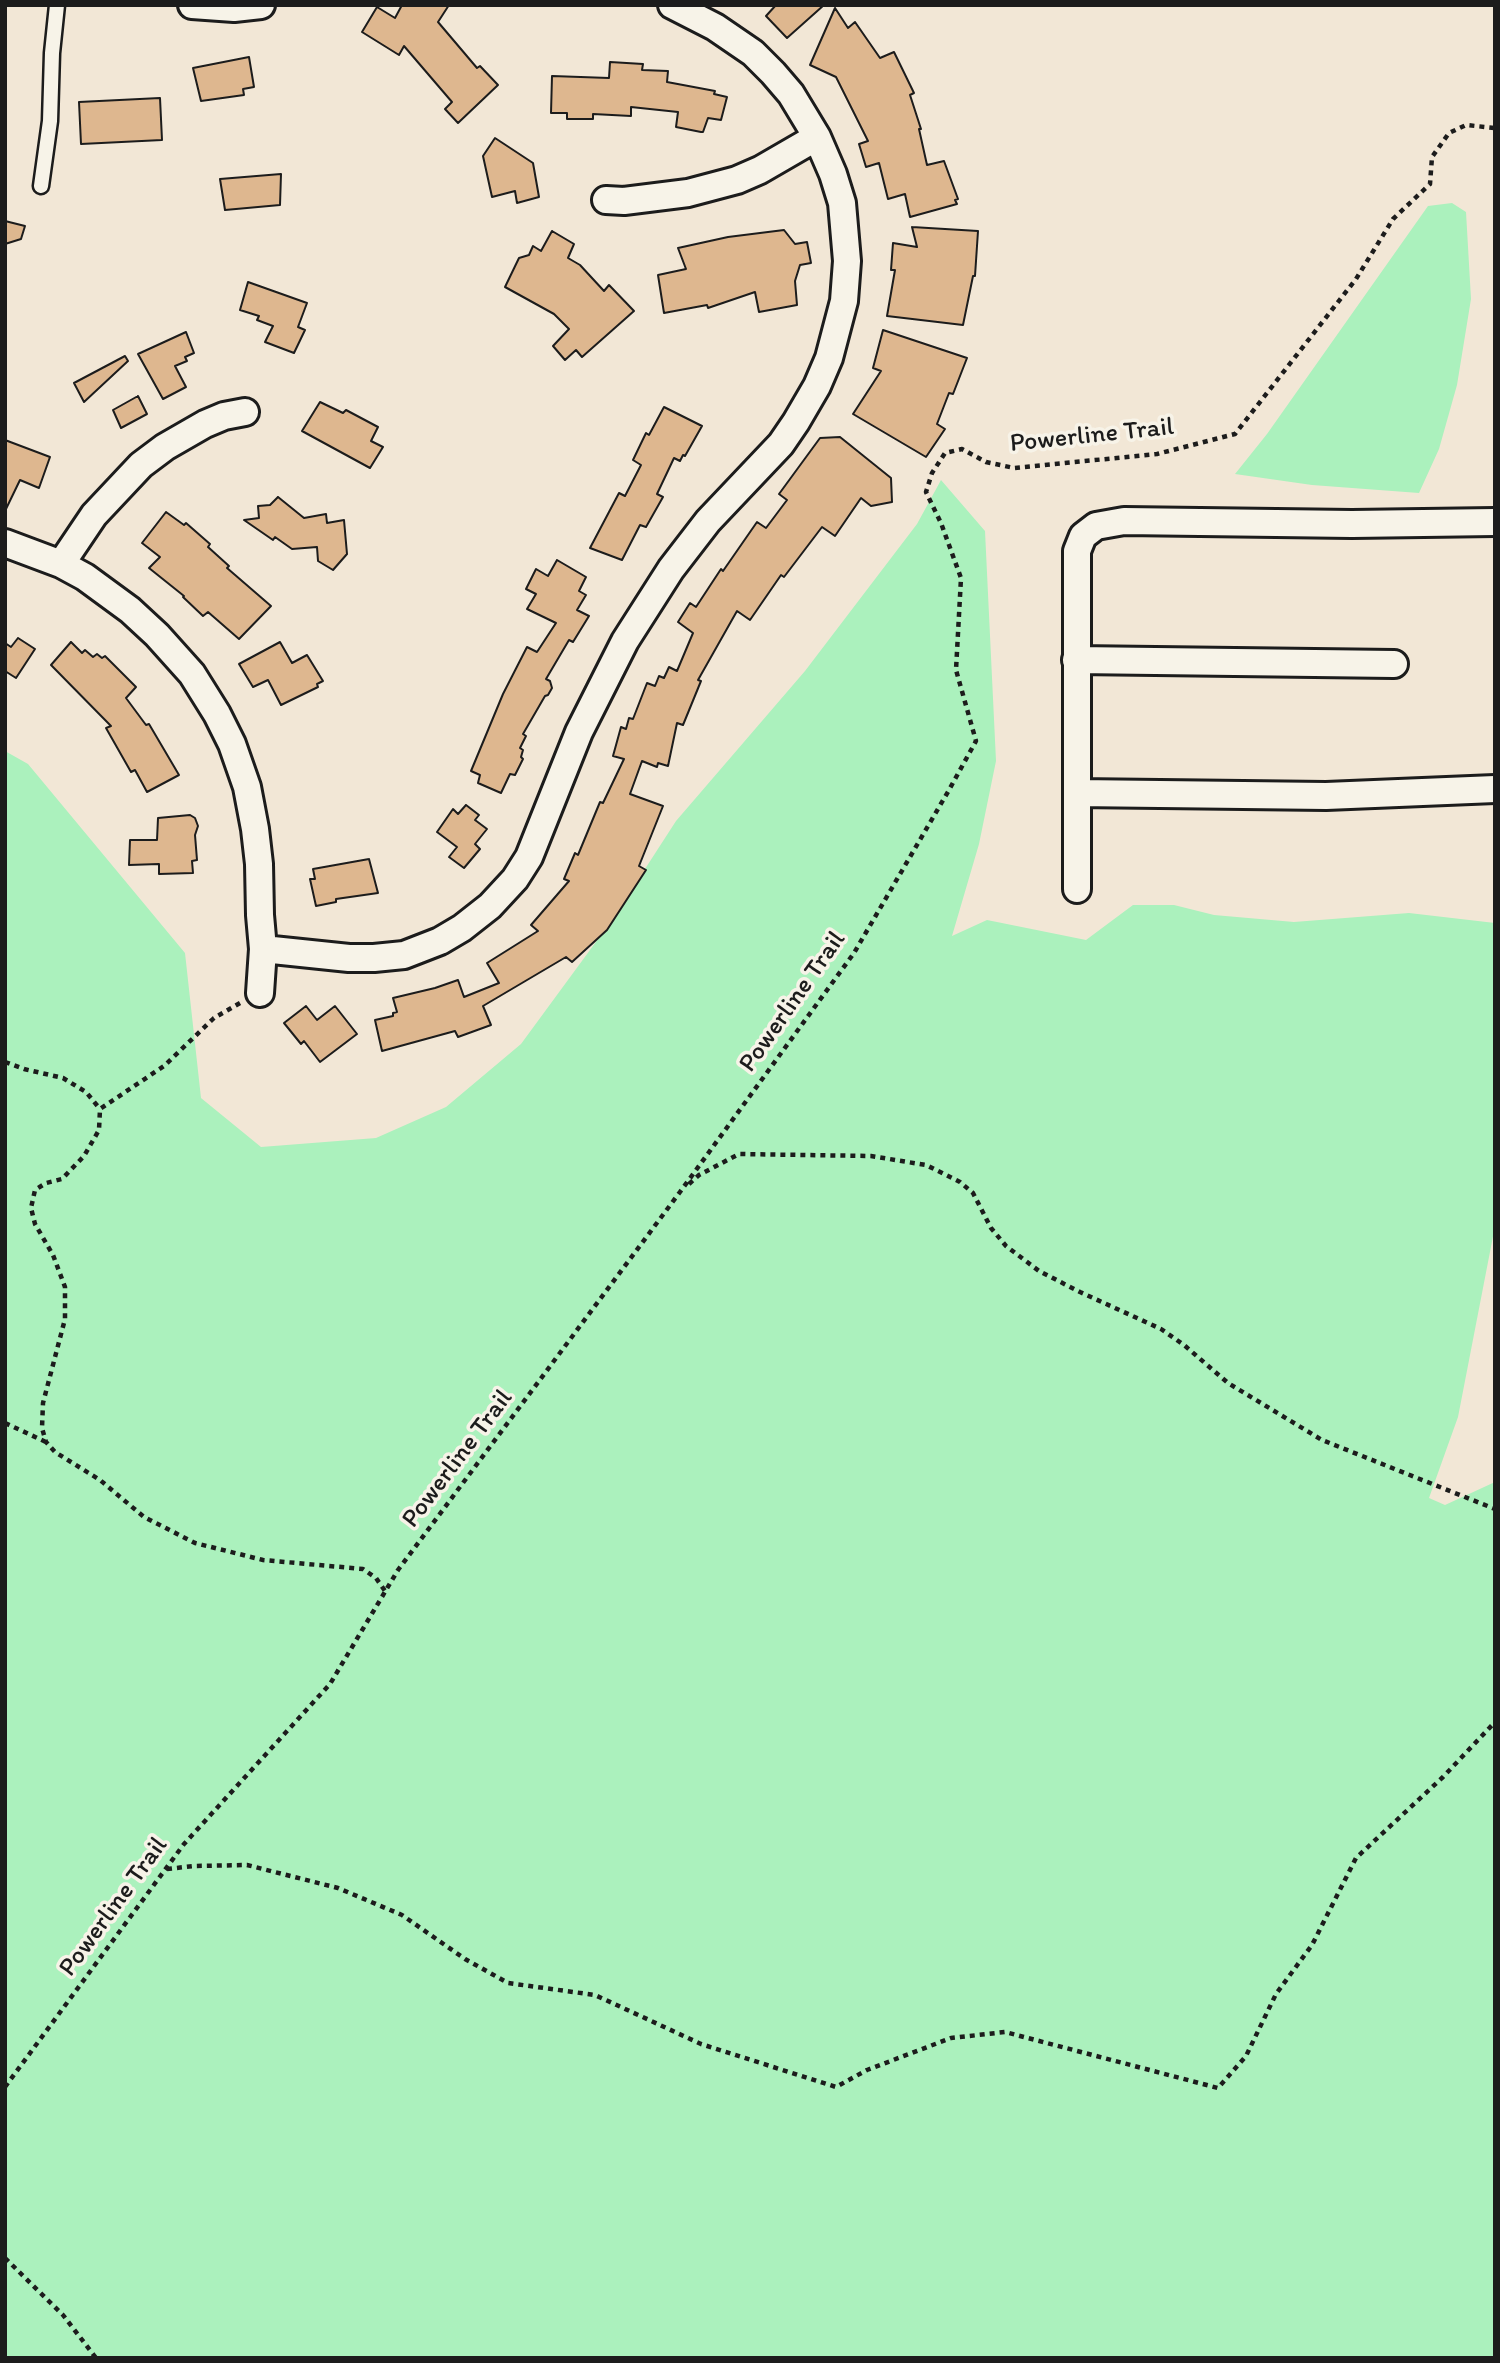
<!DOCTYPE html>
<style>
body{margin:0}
#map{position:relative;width:1500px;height:2363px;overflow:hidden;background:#f2e7d6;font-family:Itim,sans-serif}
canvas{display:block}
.frame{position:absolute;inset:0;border:7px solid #1c1c1c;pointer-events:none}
</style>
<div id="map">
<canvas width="1500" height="2363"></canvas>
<div class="frame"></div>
</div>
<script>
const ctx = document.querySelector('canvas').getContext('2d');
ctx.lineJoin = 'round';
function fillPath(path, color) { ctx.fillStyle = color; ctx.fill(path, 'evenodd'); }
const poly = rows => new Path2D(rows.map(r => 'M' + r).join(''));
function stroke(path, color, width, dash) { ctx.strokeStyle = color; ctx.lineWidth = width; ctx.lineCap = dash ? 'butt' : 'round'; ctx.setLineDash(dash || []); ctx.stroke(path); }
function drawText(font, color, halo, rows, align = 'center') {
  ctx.font = font + ' Itim,sans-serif'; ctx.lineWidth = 7; ctx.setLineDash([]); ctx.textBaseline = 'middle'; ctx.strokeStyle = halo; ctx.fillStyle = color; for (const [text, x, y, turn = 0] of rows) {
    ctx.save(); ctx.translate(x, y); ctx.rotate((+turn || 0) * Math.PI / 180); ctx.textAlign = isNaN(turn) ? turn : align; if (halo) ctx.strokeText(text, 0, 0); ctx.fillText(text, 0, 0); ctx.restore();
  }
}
fillPath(poly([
 [1452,203,1466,212,1471,299,1457,385,1439,449,1419,493,1312,485,1235,474,1267,434,1428,206],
 [941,480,985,531,996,761,979,844,952,936,987,920,1086,940,1133,905,1174,905,1214,915,1294,922,1409,913,1495,923,1495,1226,1458,1417,1429,1498,1445,1505,1495,1482,1495,2358,5,2358,5,751,28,764,185,953,201,1098,261,1147,376,1138,446,1107,521,1044,612,920,676,821,805,671,917,524]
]), '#abf1bd');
const building = poly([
 [402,5,449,5,438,22,477,68,480,66,498,85,458,123,445,109,452,102,404,46,399,55,362,32,377,7,395,18,402,5],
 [776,5,824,5,787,38,766,16,776,5],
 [835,8,848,28,855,22,880,58,894,52,914,93,910,95,921,129,919,129,927,165,944,161,958,199,955,200,957,204,910,217,905,194,888,199,879,163,866,167,859,144,868,141,836,77,810,65,835,8],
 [249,57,254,87,243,89,244,95,201,101,193,68,249,57],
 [610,62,643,64,642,70,668,71,667,82,715,91,714,94,727,97,721,120,708,118,703,132,701,132,676,127,678,112,631,107,631,116,593,114,593,119,567,119,567,113,551,113,552,76,609,78,610,62],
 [160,98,162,140,81,144,79,102,160,98],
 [495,138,533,163,539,197,517,203,515,191,492,197,483,156,495,138],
 [281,174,280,205,225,210,220,179,281,174],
 [5,221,25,226,21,239,5,244,5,221],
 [912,227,978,231,975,276,973,276,963,325,887,316,895,270,891,270,893,243,917,247,912,227],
 [784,230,795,244,807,242,811,263,800,265,795,281,797,305,759,312,755,292,708,308,707,305,664,313,658,275,686,269,678,248,728,237,784,230],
 [552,231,574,244,568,258,580,265,604,291,609,285,634,311,582,357,576,350,565,360,553,346,569,329,554,314,505,287,519,258,529,255,533,246,541,251,552,231],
 [248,282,307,303,298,327,305,330,294,353,265,342,273,326,257,320,259,316,240,310,248,282],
 [883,330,967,358,953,394,949,393,937,424,945,429,926,457,853,414,881,371,873,368,883,330],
 [186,332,194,353,185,357,187,361,175,366,186,387,163,399,138,354,186,332],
 [125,356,128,361,84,402,74,383,125,356],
 [138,396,147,414,121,428,113,410,138,396],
 [320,402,343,413,346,410,378,427,371,441,383,447,370,468,302,431,320,402],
 [664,407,702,426,685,456,683,455,680,461,674,458,657,494,663,497,646,527,640,525,622,560,590,548,619,493,625,496,641,465,633,460,646,433,649,435,664,407],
 [840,437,891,478,892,502,871,506,861,498,835,536,822,527,784,577,781,575,750,620,737,611,698,680,701,681,683,725,677,723,668,766,658,763,657,767,642,761,630,794,663,806,639,866,646,870,607,930,572,962,566,957,483,1006,491,1025,458,1037,455,1031,382,1051,375,1020,393,1016,393,1013,397,1012,393,998,435,988,458,980,464,997,499,983,487,963,538,931,531,925,569,881,564,879,575,853,578,855,600,802,603,803,624,759,613,756,621,727,626,729,629,718,633,719,647,683,655,686,659,676,664,678,669,667,677,671,693,633,678,622,690,603,696,607,721,569,723,571,757,522,766,528,787,500,779,494,820,438,840,437],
 [5,440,50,457,39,488,20,480,5,511,5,440],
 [278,497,304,518,326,514,327,523,344,520,347,554,333,570,318,561,317,547,292,549,275,537,273,540,244,520,259,518,258,506,270,505,278,497],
 [166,512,184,525,186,523,210,544,208,547,229,566,227,568,271,606,239,639,208,612,203,616,183,597,184,596,149,568,160,557,142,543,166,512],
 [557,560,586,577,579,591,586,595,577,610,589,616,573,642,569,640,546,679,550,681,552,688,548,695,545,696,523,734,526,736,520,748,523,750,521,757,523,759,515,775,510,774,501,793,478,783,480,775,471,771,503,694,527,647,537,652,556,623,527,609,536,594,526,589,536,569,548,576,557,560],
 [18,638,35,649,16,678,5,671,5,643,11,647,18,638],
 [71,642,82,653,85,650,93,657,97,654,102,658,105,656,136,687,126,698,146,725,149,724,179,775,147,792,135,770,131,772,106,728,111,726,51,665,71,642],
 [280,642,292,663,307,655,323,681,317,684,318,687,281,705,268,680,253,687,239,664,280,642],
 [466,805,479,815,475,820,487,829,475,844,480,849,464,868,449,857,457,847,437,832,453,809,458,814,466,805],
 [190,815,195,818,198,826,195,835,197,860,192,861,193,873,159,874,159,864,129,865,130,840,157,840,158,818,190,815],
 [369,859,378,893,336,899,336,902,316,906,310,879,315,879,313,869,369,859],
 [306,1006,317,1020,335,1006,357,1034,320,1062,304,1041,301,1044,284,1023,306,1006]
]);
fillPath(building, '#deb78f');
stroke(building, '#1c1c1c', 2);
const service = poly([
 [41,186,50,121,52,53,57,5]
]);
const minor = poly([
 [192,5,234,8,261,5],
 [606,200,624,201,688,193,737,180,760,170,817,137],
 [5,543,61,564,85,577,130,610,157,635,192,674,217,714,232,744,247,787,255,829,259,864,260,915,263,949,260,993],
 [61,564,94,515,141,465,165,447,205,424,224,416,245,412],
 [1076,660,1394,664],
 [1077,793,1326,796,1495,789],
 [1077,889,1077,551,1083,536,1096,526,1124,521,1352,524,1495,522],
 [263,949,349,958,374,958,404,955,440,941,462,928,490,906,515,879,529,857,579,732,625,641,671,569,708,521,781,444,796,422,817,386,829,358,844,301,847,261,842,203,833,174,817,137,791,94,773,73,753,53,715,27,672,5]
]);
stroke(service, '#1c1c1c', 19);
stroke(minor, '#1c1c1c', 32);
stroke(poly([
 [240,1003,214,1018,164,1066,100,1109,99,1130,84,1156,62,1179,46,1183,35,1190,31,1208,35,1224,53,1255,65,1287,65,1319,43,1403,42,1428,46,1442,55,1452,100,1480,144,1517,195,1543,263,1560,363,1569,376,1578,385,1591],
 [5,1062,24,1069,63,1078,86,1092,100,1109],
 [689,1184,699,1175,739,1154,871,1156,926,1165,960,1182,973,1193,991,1228,1006,1246,1039,1271,1080,1292,1161,1329,1184,1345,1228,1383,1322,1440,1495,1509],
 [5,1423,46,1442],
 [167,1869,194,1866,247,1865,338,1888,402,1915,465,1959,508,1983,595,1995,701,2044,836,2087,867,2070,951,2038,1005,2032,1218,2088,1246,2056,1276,1994,1312,1945,1356,1858,1443,1777,1495,1722],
 [5,2087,184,1844,330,1684,398,1570,680,1192,854,953,949,790,976,741,956,670,961,578,941,523,926,492,932,473,945,453,962,449,986,462,1014,468,1157,454,1235,434,1356,279,1393,219,1430,184,1432,157,1449,133,1466,125,1495,128],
 [5,2258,63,2315,96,2358]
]), '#1c1c1c', 4.5, [5, 5]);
stroke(service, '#f7f3e8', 14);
stroke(minor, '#f7f3e8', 26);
drawText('26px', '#1c1c1c', '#f7f3e8', [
 ["Powerline Trail",1092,436,-6],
 ["Powerline Trail",793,1002,-55],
 ["Powerline Trail",458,1459,-53],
 ["Powerline Trail",114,1907,-54]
]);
</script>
